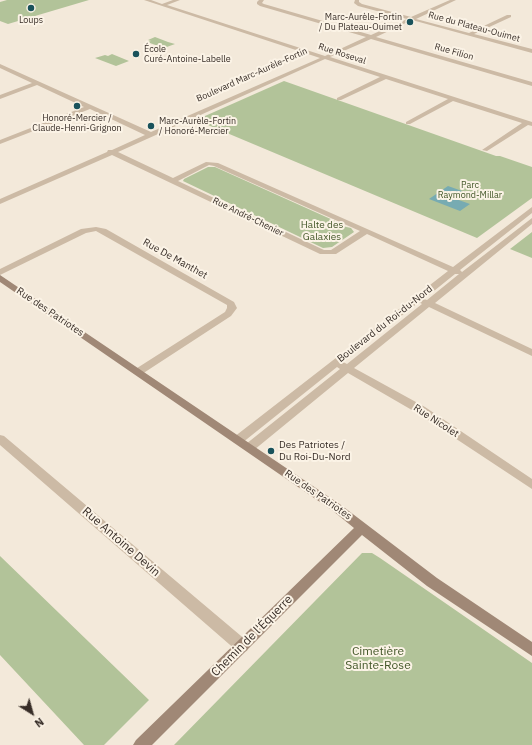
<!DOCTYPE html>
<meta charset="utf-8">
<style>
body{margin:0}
#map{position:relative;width:532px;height:745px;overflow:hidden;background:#f3e9da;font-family:"IBM Plex Sans",sans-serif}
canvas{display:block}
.north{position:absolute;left:12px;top:693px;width:40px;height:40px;-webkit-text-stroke:3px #fbf3e6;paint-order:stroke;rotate:143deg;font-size:11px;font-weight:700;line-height:16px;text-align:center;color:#372d27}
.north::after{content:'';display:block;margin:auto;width:14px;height:18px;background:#372d27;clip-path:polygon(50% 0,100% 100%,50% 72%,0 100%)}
</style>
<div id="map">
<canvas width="532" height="745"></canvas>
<div class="north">N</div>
</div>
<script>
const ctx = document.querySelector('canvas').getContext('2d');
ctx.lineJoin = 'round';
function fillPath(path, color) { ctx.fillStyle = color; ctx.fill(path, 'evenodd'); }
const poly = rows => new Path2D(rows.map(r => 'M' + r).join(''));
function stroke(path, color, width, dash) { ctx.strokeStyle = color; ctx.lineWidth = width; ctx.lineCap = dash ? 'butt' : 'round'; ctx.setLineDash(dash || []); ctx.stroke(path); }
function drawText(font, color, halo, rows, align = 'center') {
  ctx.font = font + ' "IBM Plex Sans",sans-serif'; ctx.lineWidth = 4; ctx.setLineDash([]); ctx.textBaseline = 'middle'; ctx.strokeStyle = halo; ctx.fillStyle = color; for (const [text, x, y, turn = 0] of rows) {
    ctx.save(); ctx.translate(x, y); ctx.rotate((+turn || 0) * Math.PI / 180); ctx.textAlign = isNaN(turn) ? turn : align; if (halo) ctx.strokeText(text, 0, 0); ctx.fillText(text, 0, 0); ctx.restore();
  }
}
fillPath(poly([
 [7,0,89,0,8,24,0,21,0,2],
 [155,37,168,42,175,44,164,48,147,42,151,41,148,40],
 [112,54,129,61,116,66,95,58,105,55,108,56],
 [284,81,496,156,500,156,532,167,532,198,477,238,196,120],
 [208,167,215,167,344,225,342,226,351,228,354,232,332,247,323,248,183,181,184,179],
 [532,232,532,258,510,249],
 [362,553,372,553,380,558,532,663,532,745,174,745],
 [0,556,149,700,104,745,84,745,0,655]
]), '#b2c399');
fillPath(poly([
 [448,186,462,191,453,198,470,204,460,211,429,199]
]), '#77abb2');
fillPath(poly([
 [144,0,151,0,162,4,173,0,180,0,167,5,325,56,366,37,260,6,257,4,257,2,259,0,264,0,262,3,264,4,371,35,407,19,358,6,354,3,355,0,359,0,359,2,362,4,411,17,450,0,456,0,416,19,469,33,507,15,511,15,511,17,474,34,532,49,532,53,412,20,376,37,532,82,532,86,371,39,330,57,532,122,532,126,528,125,487,151,482,150,522,123,453,101,410,124,406,124,406,122,448,99,386,79,341,100,337,100,337,98,380,77,325,59,118,152,173,178,206,162,218,163,453,267,532,207,532,213,460,270,462,272,532,218,532,224,435,303,532,349,532,356,429,307,354,368,425,407,532,479,532,489,417,413,348,373,254,450,246,450,244,447,246,444,340,369,337,367,242,443,234,443,233,440,234,437,448,271,367,234,336,254,320,254,112,155,0,204,0,199,107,152,108,150,112,150,145,135,90,109,0,144,0,140,84,107,37,85,0,99,0,95,32,83,0,68,0,64,151,132,320,58,144,0],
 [209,165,214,166,360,231,331,250,324,250,178,181,209,165],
 [455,274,459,274,427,300,424,299,455,274],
 [419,302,422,304,347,364,343,362,419,302],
 [96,227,106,229,234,302,237,308,231,316,142,374,134,374,133,372,134,370,225,312,227,308,227,305,96,231,86,233,0,275,0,269,81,229,96,227],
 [0,435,4,436,247,641,249,646,247,651,242,652,237,651,0,445,0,435]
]), '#ccbaa5');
fillPath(poly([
 [0,275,341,505,437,578,532,642,532,656,427,586,362,535,152,745,133,745,136,740,354,528,333,511,0,282,0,275]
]), '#a08876');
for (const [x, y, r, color] of [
 [31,8,4,"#19525b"],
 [410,22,4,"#19525b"],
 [136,54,4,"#19525b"],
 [77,106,4,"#19525b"],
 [151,126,4,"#19525b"],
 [271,451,4,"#19525b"]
]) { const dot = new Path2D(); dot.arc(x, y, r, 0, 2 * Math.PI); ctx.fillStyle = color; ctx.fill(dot); stroke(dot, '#fbf3e6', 1.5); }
drawText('9px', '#372d27', '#fbf3e6', [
 ["Marc-Aurèle-Fortin",402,17,"right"],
 ["/ Du Plateau-Ouimet",402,27,"right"],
 ["Loups",31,20],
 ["École",144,49,"left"],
 ["Curé-Antoine-Labelle",144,59,"left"],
 ["Honoré-Mercier /",77,118],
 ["Claude-Henri-Grignon",77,128],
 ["Marc-Aurèle-Fortin",159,121,"left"],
 ["/ Honoré-Mercier",159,131,"left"]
]);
drawText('9px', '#372d27', '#fbf3e6', [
 ["Rue du Plateau-Ouimet",474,27,15],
 ["Rue Filion",454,52,16],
 ["Rue Roseval",342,54,18],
 ["Boulevard Marc-Aurèle-Fortin",252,75,-24],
 ["Rue André-Chenier",248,217,26]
]);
drawText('9px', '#435729', '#fbf3e6', [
 ["Parc",470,185],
 ["Raymond-Millar",470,195]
]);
drawText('10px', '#435729', '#fbf3e6', [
 ["Halte des",322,225],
 ["Galaxies",322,237]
]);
drawText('10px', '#372d27', '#fbf3e6', [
 ["Rue De Manthet",175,259,29],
 ["Rue des Patriotes",50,312,34],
 ["Boulevard du Roi-du-Nord",385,324,-38],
 ["Rue Nicolet",436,421,33],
 ["Rue des Patriotes",318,495,35]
]);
drawText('10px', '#372d27', '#fbf3e6', [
 ["Des Patriotes /",279,445],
 ["Du Roi-Du-Nord",279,457]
], 'left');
drawText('12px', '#372d27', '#fbf3e6', [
 ["Rue Antoine Devin",121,542,41],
 ["Chemin de l'Équerre",252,636,-45]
]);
drawText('12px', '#435729', '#fbf3e6', [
 ["Cimetière",378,652],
 ["Sainte-Rose",378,666]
]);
</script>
